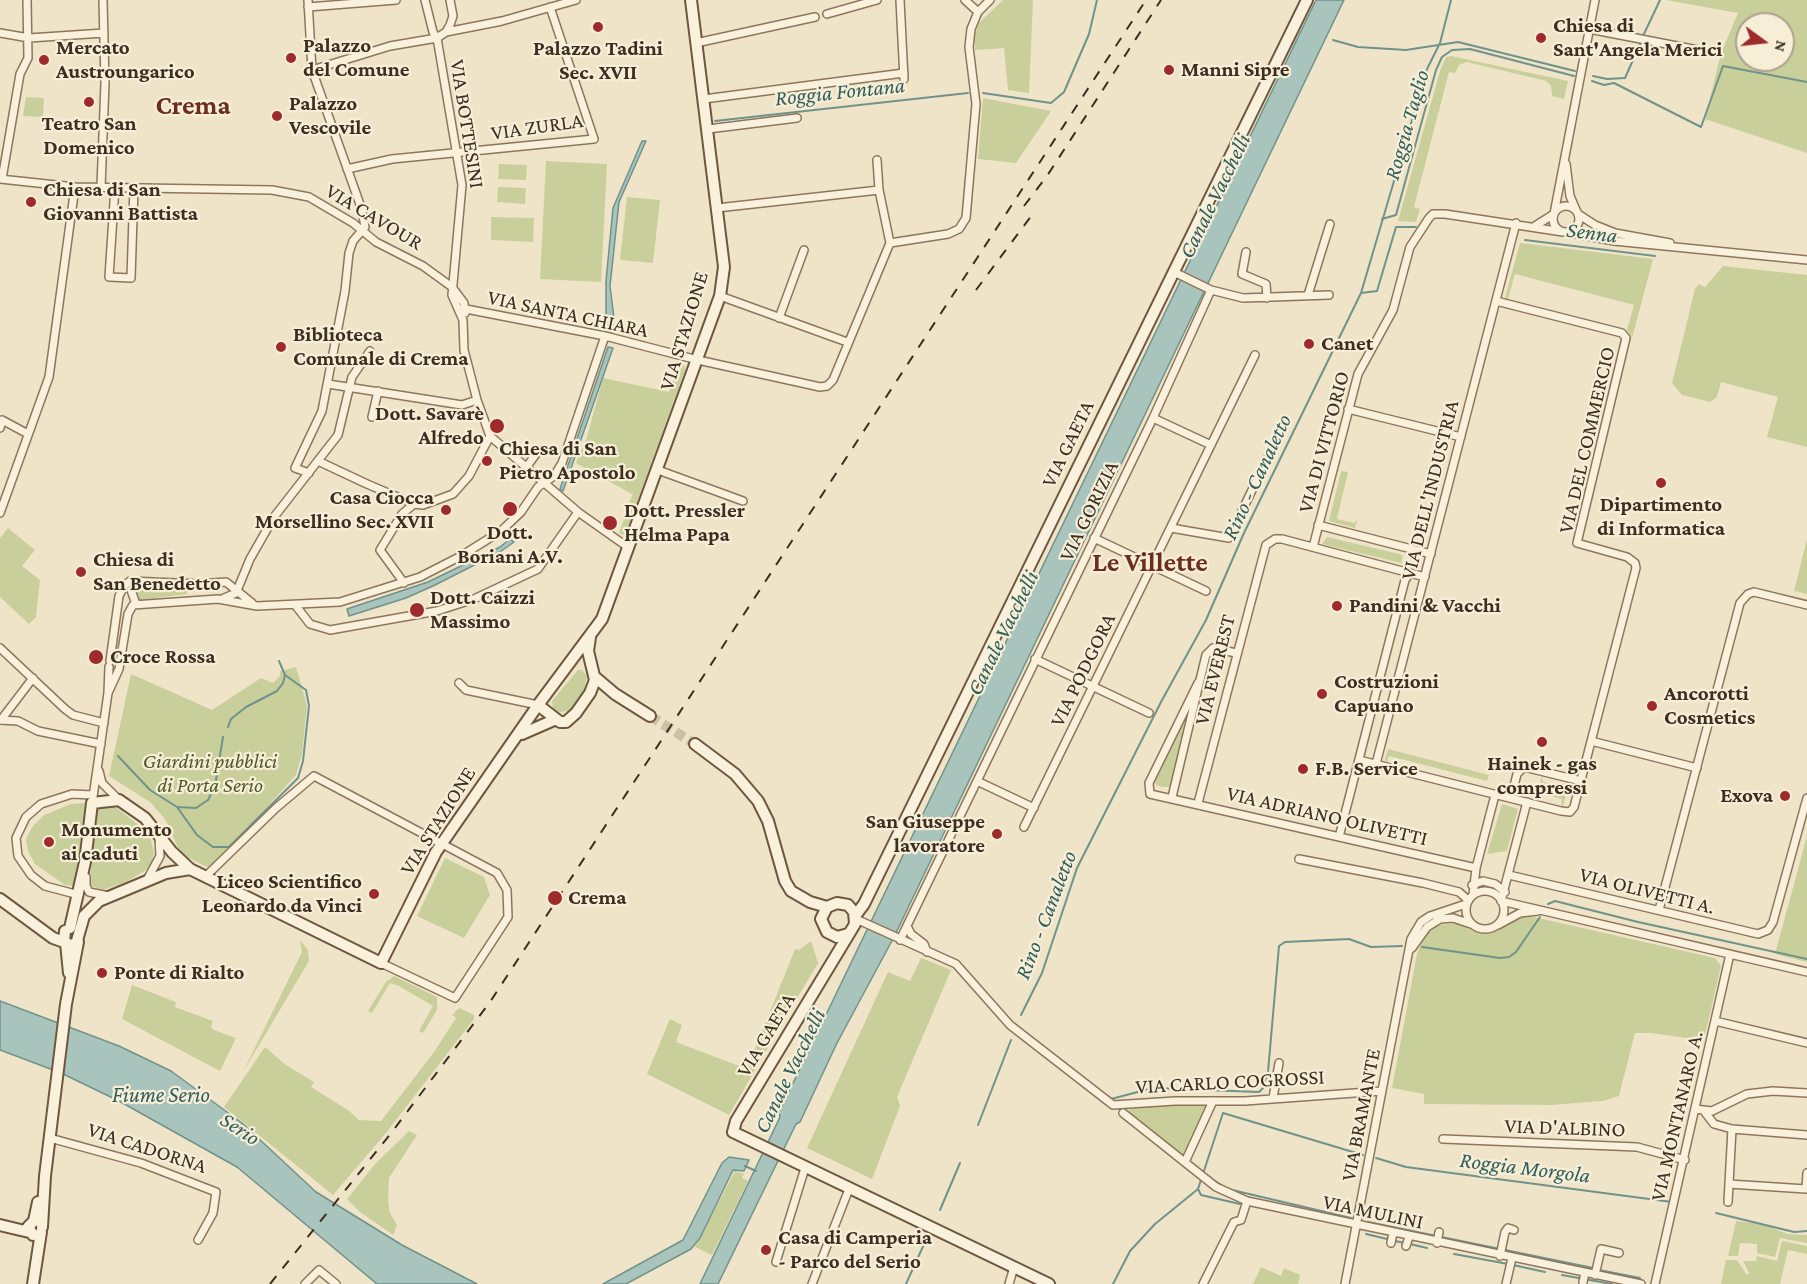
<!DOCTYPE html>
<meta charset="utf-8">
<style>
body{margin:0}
#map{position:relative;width:1807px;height:1284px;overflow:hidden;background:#f0e4c8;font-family:"Crimson Pro",serif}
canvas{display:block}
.north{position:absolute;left:1735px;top:12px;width:60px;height:60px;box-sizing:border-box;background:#f7eed8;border:2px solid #ada18e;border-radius:50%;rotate:105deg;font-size:16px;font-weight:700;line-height:24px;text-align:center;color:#3d2e20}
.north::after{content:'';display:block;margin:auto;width:21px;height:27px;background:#9e2a2b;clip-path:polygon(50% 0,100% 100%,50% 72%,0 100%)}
</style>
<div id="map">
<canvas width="1807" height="1284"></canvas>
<div class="north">N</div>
</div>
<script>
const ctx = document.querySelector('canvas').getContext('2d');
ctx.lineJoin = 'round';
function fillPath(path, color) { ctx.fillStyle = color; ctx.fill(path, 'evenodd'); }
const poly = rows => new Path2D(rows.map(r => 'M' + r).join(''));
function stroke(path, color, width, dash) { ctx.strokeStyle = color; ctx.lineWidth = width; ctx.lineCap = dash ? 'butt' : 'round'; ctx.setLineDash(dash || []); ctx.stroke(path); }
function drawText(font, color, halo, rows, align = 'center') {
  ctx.font = font + ' "Crimson Pro",serif'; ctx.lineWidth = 4.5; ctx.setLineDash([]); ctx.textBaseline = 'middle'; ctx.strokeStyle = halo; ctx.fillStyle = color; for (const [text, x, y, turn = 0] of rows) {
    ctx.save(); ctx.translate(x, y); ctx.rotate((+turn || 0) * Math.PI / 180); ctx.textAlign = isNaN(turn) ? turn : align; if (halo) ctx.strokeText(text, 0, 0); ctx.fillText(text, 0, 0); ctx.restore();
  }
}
fillPath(poly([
 [1003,0,1033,0,1029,93,1008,90,1004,48,975,50,974,38,979,23],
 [1666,0,1807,0,1807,153,1705,119,1721,53,1738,13],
 [1747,24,1783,24,1783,60,1747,60],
 [1451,56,1568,81,1564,99,1552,96,1551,86,1546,81,1467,62,1459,65,1455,73,1449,72,1414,207,1420,209,1416,222,1398,221,1440,71,1446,57],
 [26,97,44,98,43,117,23,116],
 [983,98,1051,111,1016,163,978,159],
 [546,161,607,164,601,282,540,279],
 [499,164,527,165,526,180,498,179],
 [498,187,526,188,525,204,497,202],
 [627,197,660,200,653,263,620,260],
 [491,217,534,218,533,242,491,240],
 [1520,243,1653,259,1632,338,1627,330,1634,305,1515,274,1508,299,1505,298],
 [1723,266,1807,275,1807,447,1767,437,1778,397,1721,382,1717,397,1710,402,1682,395,1672,383,1695,289,1699,284,1705,287],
 [679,364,684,365,685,370,626,532,623,535,619,533,634,490,632,494,576,463,587,437,603,378,669,392],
 [1341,471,1348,472,1337,519,1354,523,1357,520,1355,528,1329,521],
 [8,528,35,550,22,566,40,580,36,617,29,624,0,597,0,538],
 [1327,537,1403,555,1401,563,1322,544],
 [1807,539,1807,594,1794,591],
 [139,584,187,591,187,594,140,600,134,590],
 [296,667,307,706,302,754,296,775,211,869,181,854,165,819,150,802,109,776,131,674,212,710,261,678,273,683,280,676,280,671],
 [578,670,582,670,587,676,584,690,570,710,557,713,553,710,552,701],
 [1183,724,1186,726,1170,787,1161,787,1155,784,1156,780],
 [1388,749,1489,775,1487,781,1389,756,1387,762,1385,760],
 [1542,776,1543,782,1565,788,1567,782,1569,783,1563,806,1561,805,1562,799,1540,793,1536,798],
 [85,803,75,886,65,885,35,864,28,851,26,839,33,826,44,815,71,804],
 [103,804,117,808,141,827,151,840,154,852,152,863,146,870,126,882,103,890,89,885,98,808],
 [1502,804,1518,809,1507,851,1487,854],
 [1807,836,1807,962,1775,954],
 [445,858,484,877,490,895,464,938,417,916],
 [1522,917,1534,917,1715,958,1721,966,1705,1035,1701,1040,1651,1033,1635,1033,1619,1096,1603,1101,1550,1105,1424,1104,1424,1094,1392,1088,1417,954,1425,934,1438,925,1457,923,1473,931,1492,933],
 [300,940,308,950,309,961,243,1072,302,952],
 [811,941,818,963,787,1015,777,1021,775,1036,729,1115,647,1074,670,1019,682,1025,676,1042,739,1066,741,1061,749,1064,795,949,799,950],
 [921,958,951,970,897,1097,900,1106,872,1179,807,1148,888,972,910,981],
 [394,976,437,997,437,1010,423,1033,419,1031,433,1006,399,986,390,983,372,1013,368,1011,386,982],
 [132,985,176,1002,175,1007,213,1021,211,1027,214,1030,236,1038,220,1071,122,1019],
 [459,1008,474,1015,474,1019,386,1133,333,1195,224,1107,265,1047,286,1065,314,1082,311,1087,348,1110,359,1120,381,1121,434,1052,456,1018,452,1015],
 [1204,1104,1207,1107,1202,1122,1183,1156,1127,1112,1132,1107],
 [409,1131,417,1135,389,1178,388,1200,390,1213,397,1225,393,1235,360,1212,347,1199,375,1164],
 [735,1171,744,1174,742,1178,748,1181,712,1255,695,1247],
 [1736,1221,1762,1224,1788,1234,1807,1235,1807,1243,1780,1238,1775,1257,1757,1253,1757,1244,1740,1243,1738,1256,1728,1256],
 [1782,1241,1807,1246,1807,1254,1788,1250,1780,1284,1721,1284,1726,1260,1737,1260,1747,1275,1749,1273,1743,1261,1756,1261,1757,1256,1777,1261],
 [1261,1267,1281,1276,1284,1268,1300,1275,1298,1284,1253,1284]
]), '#c9cf9b');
const water = poly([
 [1316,0,1344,0,894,937,837,1043,800,1122,796,1124,718,1284,700,1284,780,1117,779,1112,1316,0],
 [642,141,646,141,619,202,610,286,614,318,612,333,606,331,606,281,613,208,642,141],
 [608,347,613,348,563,491,560,489,608,347],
 [510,539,514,542,500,552,435,585,406,598,349,616,347,609,428,582,500,547,510,539],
 [0,1001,119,1046,171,1071,242,1123,316,1192,402,1245,477,1284,377,1284,237,1167,119,1101,61,1073,0,1050,0,1001],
 [729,1157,749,1160,744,1171,733,1170,700,1238,691,1249,626,1284,603,1284,683,1240,722,1163,729,1157]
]);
fillPath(water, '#a9c4bc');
stroke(water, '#6f938a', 1.5);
stroke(poly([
 [1643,36,1660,0],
 [1333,40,1358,47,1406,50,1458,42,1575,71],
 [1593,76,1607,79,1625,78,1641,42],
 [1592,81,1604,85,1614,83,1701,127,1723,66,1807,82],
 [983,93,1051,103,1064,92,1089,34,1097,0],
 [715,121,968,93],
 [1382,219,1396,215,1436,70,1442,57,1452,50,1470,49,1574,76],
 [1525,240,1655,256],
 [1361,293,1377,291,1396,227,1416,227],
 [228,727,231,719,246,707,277,691,283,683,285,675,279,661],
 [118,756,150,790,166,800,177,807,196,808,208,800,215,786,223,737],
 [177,807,197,835,213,847,229,847,298,778,303,761,309,706,306,690,285,675],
 [1548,904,1555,901,1638,922,1807,959],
 [1422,947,1500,958,1509,957,1516,952,1540,917],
 [1021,1015,1042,973,1077,868,1161,702,1206,620,1244,533,1361,293,1427,69,1440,43,1451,0],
 [1111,1099,1153,1088,1259,1092,1264,1087,1268,1072,1279,946,1285,942,1349,939,1371,947,1402,946],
 [978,1125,1011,1040],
 [1376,1158,1406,1167,1672,1202],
 [745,1166,756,1171],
 [1210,1178,1228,1189,1351,1218],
 [1198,1189,1223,1113,1363,1155],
 [940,1210,960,1163],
 [1716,1213,1794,1232,1807,1231],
 [1368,1222,1593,1268],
 [1366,1234,1404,1243],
 [1410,1244,1427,1248],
 [1454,1254,1508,1264],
 [1513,1265,1545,1272],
 [1599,1270,1640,1278],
 [1562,1275,1612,1284],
 [906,1284,925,1242],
 [1113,1284,1130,1251,1155,1224,1198,1189,1201,1195,1240,1204]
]), '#6f938a', 2);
stroke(poly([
 [650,716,695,744]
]), '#ccc0a6', 10, [10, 5]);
const street = poly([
 [308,0,312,70,362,210,365,227,353,241,349,253,345,291,322,411,295,468,309,473],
 [425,0,433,32,437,38,462,185,452,295,463,320,464,350,477,400,490,436,578,512,629,548],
 [900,0,904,79],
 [965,0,978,12,990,0],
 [308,7,396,0],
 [827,14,877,0],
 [1589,29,1703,51],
 [446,32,502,21,576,0],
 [0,33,29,38,104,33],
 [696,43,815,17],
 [312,70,390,46,437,38,446,32,450,25,453,16,450,0],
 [704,99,904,73],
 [708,129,797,118],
 [877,160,879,190],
 [1566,164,1570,196,1576,210],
 [347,169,392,159,594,139,550,7],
 [0,179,75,187,272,190,309,197,353,223,376,242,423,266,452,287,464,303,465,313],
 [2,179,20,74,28,58,27,0],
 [101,187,105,83,103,0],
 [115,187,109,277,131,278,134,187],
 '1553 219a13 13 0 1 1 26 0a13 13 0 1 1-26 0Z',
 [717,208,879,190,890,243],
 [1578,214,1595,225,1615,233,1670,243],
 [1535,226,1554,214,1595,0],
 [1567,232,1614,241,1807,260],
 [890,243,948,234,959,229,966,218,976,104,969,47,971,29,978,12],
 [1246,252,1242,274,1266,284,1267,298],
 [1174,272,1211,290,1243,298,1329,295],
 [1308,295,1330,224],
 [720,296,847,342],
 [466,309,605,336,698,360,820,387,827,386,833,380,890,243],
 [779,318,804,250],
 [328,384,462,405,477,400],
 [1348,409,1461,437],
 [372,417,378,391],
 [1153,418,1211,445],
 [0,428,2,420,28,434],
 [318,461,367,484,414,504,423,505,453,494,469,476,490,436],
 [525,469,539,450],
 [658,470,743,501],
 [0,513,49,377,75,187],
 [1318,525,1431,554],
 [1171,528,1229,538,1267,459],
 [1094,538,1206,591],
 [1313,547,1358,374,1393,310,1410,247,1429,218,1433,214,1445,214,1563,232],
 [404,583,380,550,402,514,414,504],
 [224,598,236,593,250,559,274,517,338,435,352,377,370,351],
 [136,604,131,590,139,581],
 [296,606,310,624,330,630,437,611,474,599,538,569,578,512],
 [0,648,65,709,73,715,104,723],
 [1035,659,1149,713],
 [110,661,119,596,124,586,130,581,199,584,226,582,252,603],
 [459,683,466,690,538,705],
 [1198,683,1149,783,1150,794,1476,868],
 [108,693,119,669,128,614,133,605,218,599,257,606,340,602,420,577,461,556,501,531,521,512,538,487,554,476,562,463,605,336],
 [0,720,18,721,38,731,101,744],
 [1,720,33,678],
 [1591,741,1697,768],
 [1359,760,1561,811,1570,812,1574,807,1636,568,1635,563,1627,557,1577,543,1626,338,1622,333,1496,301],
 [1376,764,1516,223],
 [99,771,102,783,119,800],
 [977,781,1034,808],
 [93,797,108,693,109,667],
 [1172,797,1206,655,1213,648,1236,653],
 [1511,798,1517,774,1524,767,1581,781],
 [1527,802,1501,901,1807,972],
 [1198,803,1266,545,1275,539,1282,539,1425,577],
 [1024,827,1255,355],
 [1339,837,1405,580,1410,573],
 [1299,859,1423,883,1459,892,1468,900],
 [1509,875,1758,934,1768,930,1773,922,1807,798],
 [86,877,86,886,89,892,109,896],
 [205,877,276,808,314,776,497,873,507,890,508,917,455,998,381,963],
 [147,880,160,856,159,838],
 [1472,885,1483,881,1495,884,1505,892],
 '1466 910a19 19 0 1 1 38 0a19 19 0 1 1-38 0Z',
 [79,895,45,886,31,875,18,856,16,838,26,817,41,804,72,794,93,795],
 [1473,895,1476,868,1495,795],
 [1659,910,1740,603,1748,594,1754,592,1807,605],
 [856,919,956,964,1010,1025,1113,1105,1175,1101,1245,1101,1382,1091],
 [1498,925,1520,913,1538,911],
 [907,926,911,934,924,944,927,952],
 [900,940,1153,418,1211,290],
 [1412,948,1427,927,1440,919,1453,918,1471,924],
 [1715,1021,1807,1043],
 [1273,1098,1279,1063],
 [1695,1109,1712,1111,1747,1094,1773,1091,1807,1093],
 [1704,1111,1714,1124,1732,1129,1807,1135],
 [1123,1113,1216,1187,1247,1201,1641,1284],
 [50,1138,141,1163,216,1192,213,1213,198,1240],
 [1443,1139,1637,1147,1685,1160],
 [1185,1162,1213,1101],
 [1729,1184,1806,1189,1807,1173],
 [1728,1202,1732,1129],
 [1391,1243,1393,1233],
 [1437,1243,1439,1232],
 [1406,1246,1409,1237],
 [1500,1256,1505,1232,1508,1228,1514,1230],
 [776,1262,805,1168],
 [1595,1275,1601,1249,1619,1253],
 [1583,1282,1585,1273],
 [305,1284,319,1270,336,1284],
 [812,1284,849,1189],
 [1009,1284,1014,1267],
 [1203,1284,1234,1222,1241,1220,1247,1201],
 [1345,1284,1411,939,1421,922,1430,916,1466,904],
 [1506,1284,1512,1258],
 [1655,1284,1730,954]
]);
const secondary = poly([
 [595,677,615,694,650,716],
 [538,705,560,722,566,722,576,713,590,693,595,680,588,651,590,637],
 [522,734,554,720],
 [695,744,735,774,758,801,768,821,785,881,791,891,810,902,827,907],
 [0,899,53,938,64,942],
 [855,916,864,904,919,792,1307,0],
 [70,928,85,862,92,803,119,800,145,818,172,852,190,869,381,963,436,852,538,705,602,619,720,296,724,267,691,0],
 [65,931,64,942,71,945,76,944,84,916,99,901,166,873,190,869],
 [848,934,837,937,827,932,821,919,827,907,837,903,848,905,854,912,855,924,736,1121,733,1132,1049,1284],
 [66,943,69,973],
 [0,1225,29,1232],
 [42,1227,45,1176,66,1004,78,942],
 [33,1235,28,1227,34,1221,38,1202],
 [33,1284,41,1232]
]);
stroke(street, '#8d765c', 10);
stroke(secondary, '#6f573f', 14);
stroke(street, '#faf1dc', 7);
stroke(secondary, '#faf1dc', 10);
stroke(poly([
 [1024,206,1047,176,1161,0],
 [976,290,1035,211],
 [270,1284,392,1132,490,1002,1146,0]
]), '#3d2e20', 2, [10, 10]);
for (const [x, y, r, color] of [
 [598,27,6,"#9e2a2b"],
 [1541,38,6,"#9e2a2b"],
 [291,58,6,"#9e2a2b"],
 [44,60,6,"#9e2a2b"],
 [1169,70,6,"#9e2a2b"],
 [89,102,6,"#9e2a2b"],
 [277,116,6,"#9e2a2b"],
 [31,202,6,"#9e2a2b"],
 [1309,344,6,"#9e2a2b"],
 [281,347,6,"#9e2a2b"],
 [497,426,8,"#9e2a2b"],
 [487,461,6,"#9e2a2b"],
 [1661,483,6,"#9e2a2b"],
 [510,509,8,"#9e2a2b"],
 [446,510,6,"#9e2a2b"],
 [610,523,8,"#9e2a2b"],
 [81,572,6,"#9e2a2b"],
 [1337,606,6,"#9e2a2b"],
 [417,610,8,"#9e2a2b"],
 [96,657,8,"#9e2a2b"],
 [1322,694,6,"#9e2a2b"],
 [1652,706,6,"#9e2a2b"],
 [1542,742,6,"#9e2a2b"],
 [1303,769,6,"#9e2a2b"],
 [1785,796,6,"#9e2a2b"],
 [997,834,6,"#9e2a2b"],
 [49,842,6,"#9e2a2b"],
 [374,894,6,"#9e2a2b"],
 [555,898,8,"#9e2a2b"],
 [102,973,6,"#9e2a2b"],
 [766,1250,6,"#9e2a2b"]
]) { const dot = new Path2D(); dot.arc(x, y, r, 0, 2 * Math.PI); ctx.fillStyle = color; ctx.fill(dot); stroke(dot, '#f7eed8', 2); }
drawText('bold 21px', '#3d2e20', '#f7eed8', [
 ["Chiesa di",1553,26],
 ["Sant'Angela Merici",1553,50],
 ["Palazzo",303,46],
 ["del Comune",303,70],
 ["Mercato",56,48],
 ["Austroungarico",56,72],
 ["Palazzo Tadini",598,49,"center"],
 ["Sec. XVII",598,73,"center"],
 ["Manni Sipre",1181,70],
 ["Palazzo",289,104],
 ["Vescovile",289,128],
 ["Teatro San",89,124,"center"],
 ["Domenico",89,148,"center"],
 ["Chiesa di San",43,190],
 ["Giovanni Battista",43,214],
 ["Biblioteca",293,335],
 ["Comunale di Crema",293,359],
 ["Canet",1321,344],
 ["Dott. Savarè",484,414,"right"],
 ["Alfredo",484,438,"right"],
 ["Chiesa di San",499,449],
 ["Pietro Apostolo",499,473],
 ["Casa Ciocca",434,498,"right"],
 ["Morsellino Sec. XVII",434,522,"right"],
 ["Dipartimento",1661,505,"center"],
 ["di Informatica",1661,529,"center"],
 ["Dott. Pressler",624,511],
 ["Helma Papa",624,535],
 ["Dott.",510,533,"center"],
 ["Boriani A.V.",510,557,"center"],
 ["Chiesa di",93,560],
 ["San Benedetto",93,584],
 ["Dott. Caizzi",430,598],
 ["Massimo",430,622],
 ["Pandini & Vacchi",1349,606],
 ["Croce Rossa",110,657],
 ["Costruzioni",1334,682],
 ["Capuano",1334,706],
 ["Ancorotti",1664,694],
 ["Cosmetics",1664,718],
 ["Hainek - gas",1542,764,"center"],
 ["compressi",1542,788,"center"],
 ["F.B. Service",1315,769],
 ["Exova",1773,796,"right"],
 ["San Giuseppe",985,822,"right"],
 ["lavoratore",985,846,"right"],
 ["Monumento",61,830],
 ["ai caduti",61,854],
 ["Liceo Scientifico",362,882,"right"],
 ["Leonardo da Vinci",362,906,"right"],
 ["Crema",568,898],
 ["Ponte di Rialto",114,973],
 ["Casa di Camperia",778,1238],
 ["- Parco del Serio",778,1262]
], 'left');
drawText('21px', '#3d2e20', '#f7eed8', [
 ["VIA BOTTESINI",467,124,81],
 ["VIA ZURLA",537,127,-8],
 ["VIA CAVOUR",374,217,31],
 ["VIA SANTA CHIARA",568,314,12],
 ["VIA STAZIONE",684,331,-73],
 ["VIA DEL COMMERCIO",1587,440,-77],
 ["VIA DI VITTORIO",1324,442,-75],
 ["VIA GAETA",1068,444,-64],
 ["VIA DELL'INDUSTRIA",1430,490,-76],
 ["VIA GORIZIA",1089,511,-64],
 ["VIA PODGORA",1083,670,-64],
 ["VIA EVEREST",1215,670,-76],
 ["VIA ADRIANO OLIVETTI",1327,816,13],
 ["VIA STAZIONE",438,821,-58],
 ["VIA OLIVETTI A.",1647,891,14],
 ["VIA GAETA",766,1035,-59],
 ["VIA CARLO COGROSSI",1230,1082,-3],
 ["VIA BRAMANTE",1361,1115,-79],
 ["VIA MONTANARO A.",1677,1116,-77],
 ["VIA D'ALBINO",1565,1128,2],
 ["VIA CADORNA",147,1148,18],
 ["VIA MULINI",1373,1212,12]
]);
drawText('italic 21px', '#4d5a26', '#f7eed8', [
 ["Giardini pubblici",210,762],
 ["di Porta Serio",210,786]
]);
drawText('italic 22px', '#2f5d5a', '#f7eed8', [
 ["Roggia Fontana",840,92,-6],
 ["Roggia Taglio",1407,125,-74],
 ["Canale Vacchelli",1215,196,-64],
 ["Senna",1592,233,7],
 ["Rino - Canaletto",1257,477,-65],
 ["Canale Vacchelli",1003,633,-64],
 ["Rino - Canaletto",1046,915,-69],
 ["Canale Vacchelli",790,1071,-64],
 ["Fiume Serio",161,1095],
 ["Serio",240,1129,33],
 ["Roggia Morgola",1525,1168,7]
]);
drawText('bold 27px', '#6b2e1e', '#f7eed8', [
 ["Crema",193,106],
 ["Le Villette",1150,563]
]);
</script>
